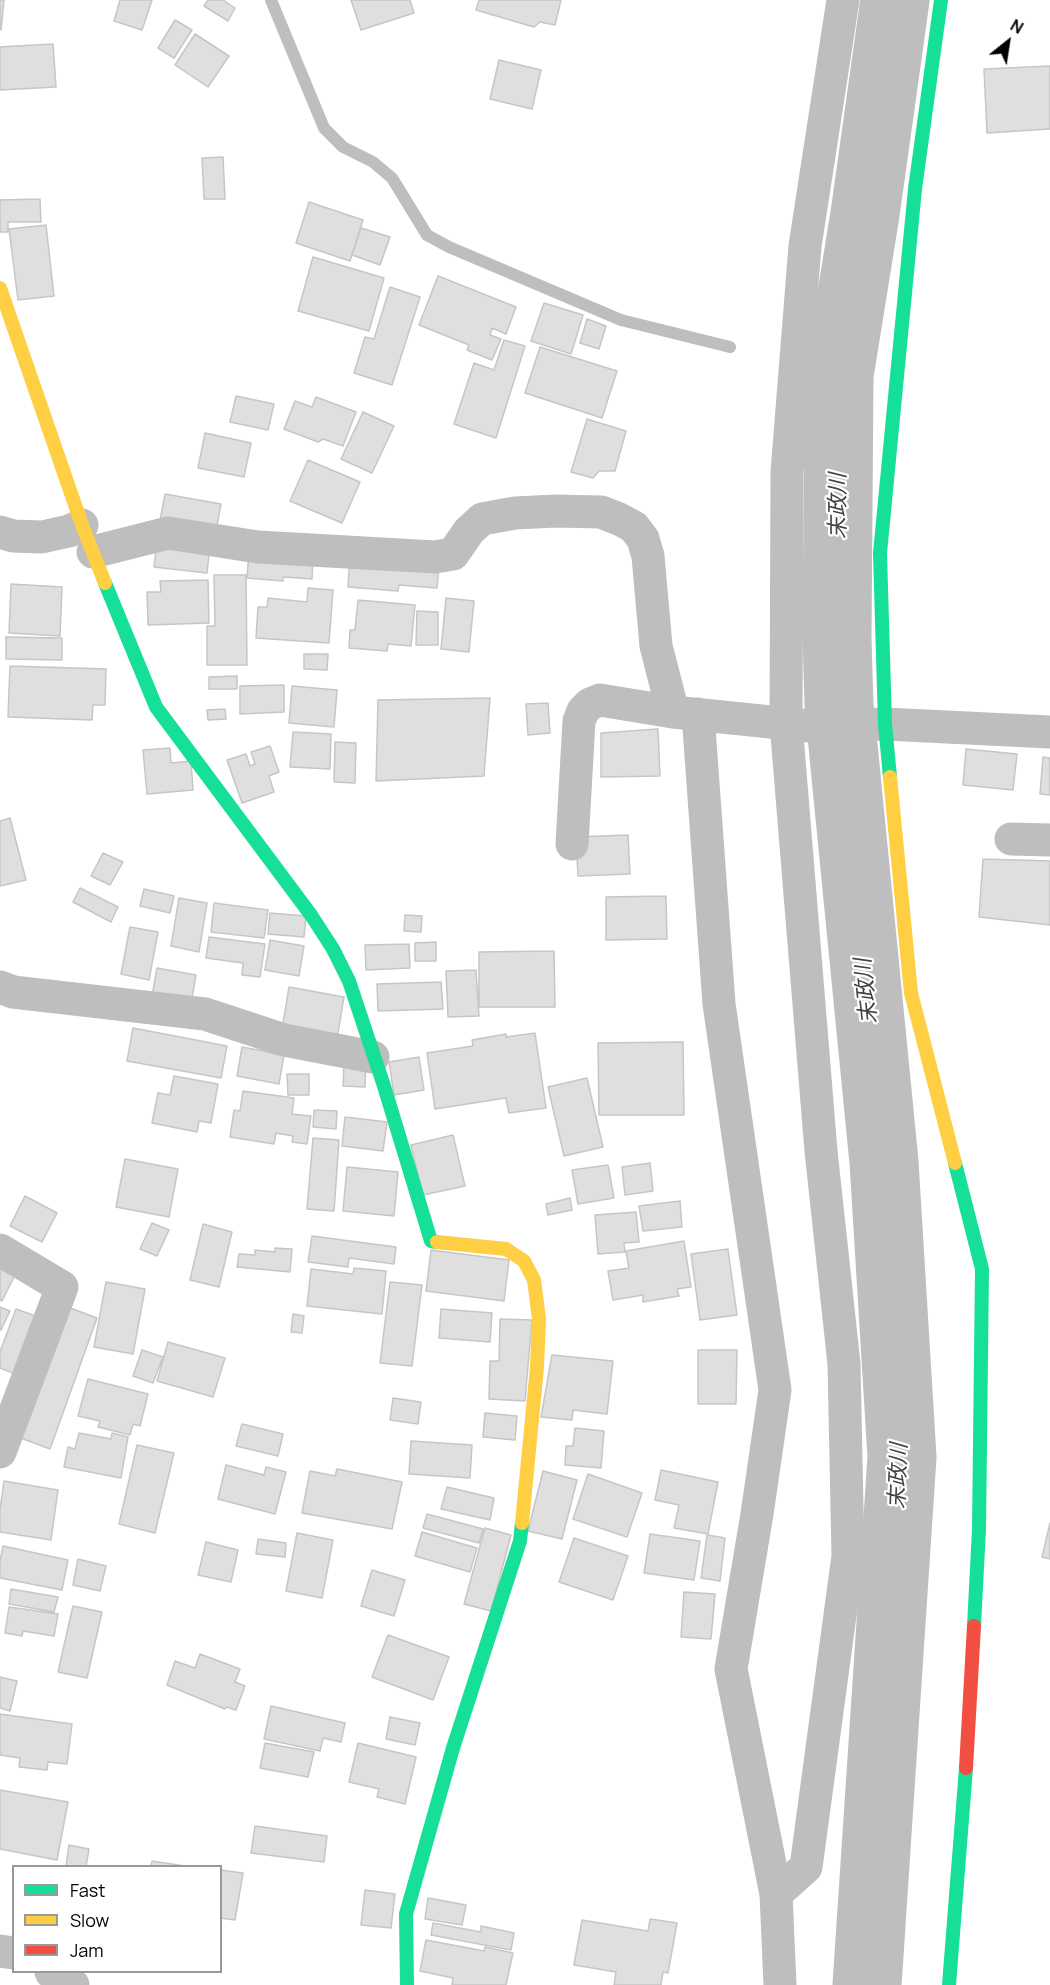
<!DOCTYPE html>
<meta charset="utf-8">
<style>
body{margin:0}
#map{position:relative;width:1050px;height:1985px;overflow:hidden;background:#fff;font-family:Manrope,sans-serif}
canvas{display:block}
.legend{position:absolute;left:12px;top:1865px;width:210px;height:108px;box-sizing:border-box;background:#fff;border:2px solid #999;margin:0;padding:8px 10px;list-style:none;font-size:18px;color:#000}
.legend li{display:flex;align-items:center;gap:12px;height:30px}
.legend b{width:30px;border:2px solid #999}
.north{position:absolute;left:978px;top:12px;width:60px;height:60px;-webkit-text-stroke:4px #fff;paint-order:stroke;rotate:30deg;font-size:16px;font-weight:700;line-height:24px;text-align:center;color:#000}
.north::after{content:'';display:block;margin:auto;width:21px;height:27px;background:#000;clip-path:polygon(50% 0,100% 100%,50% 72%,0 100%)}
</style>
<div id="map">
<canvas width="1050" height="1985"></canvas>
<ul class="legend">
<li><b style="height:8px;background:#16e098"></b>Fast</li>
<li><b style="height:8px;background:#ffcf43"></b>Slow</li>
<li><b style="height:8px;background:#f24e42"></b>Jam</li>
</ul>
<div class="north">N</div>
</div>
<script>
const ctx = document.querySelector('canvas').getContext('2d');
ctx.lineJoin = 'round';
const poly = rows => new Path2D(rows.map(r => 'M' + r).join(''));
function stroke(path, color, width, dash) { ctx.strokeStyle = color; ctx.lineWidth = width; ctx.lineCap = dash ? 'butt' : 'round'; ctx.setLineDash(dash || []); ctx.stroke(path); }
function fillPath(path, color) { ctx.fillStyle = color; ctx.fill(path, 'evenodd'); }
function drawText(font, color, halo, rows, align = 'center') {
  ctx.font = font + ' Manrope,"Noto Sans JP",sans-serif'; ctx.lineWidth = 4.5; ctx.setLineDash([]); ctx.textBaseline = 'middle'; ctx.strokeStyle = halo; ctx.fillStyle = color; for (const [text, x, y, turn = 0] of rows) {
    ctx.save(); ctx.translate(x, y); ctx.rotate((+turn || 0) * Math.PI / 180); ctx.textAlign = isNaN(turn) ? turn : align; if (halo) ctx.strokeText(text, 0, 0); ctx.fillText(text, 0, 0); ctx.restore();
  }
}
stroke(poly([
 [271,0,324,128,343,147,373,162,392,178,427,235,449,247,621,320,730,347]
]), '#bebebe', 12);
stroke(poly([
 [867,1985,902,1457,884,1162,839,705,837,638,839,375,865,214,895,0]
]), '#bebebe', 69);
const building = poly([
 [0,0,4,0,1,30,0,30,0,0],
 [120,0,152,0,142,30,114,21,120,0],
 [208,0,223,0,235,8,228,21,204,6,208,0],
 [351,0,410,0,414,13,361,30,351,0],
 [479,0,561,0,555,25,540,22,534,27,476,10,479,0],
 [175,20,192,30,174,58,158,48,175,20],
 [195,34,229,56,208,87,175,65,195,34],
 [53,44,56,87,0,90,0,47,53,44],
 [499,60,541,70,532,109,490,99,499,60],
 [1050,66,1050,129,987,133,984,69,1050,66],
 [223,157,225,199,204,199,202,158,223,157],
 [40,199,41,222,8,222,8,232,0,232,0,200,40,199],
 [309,202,363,220,350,261,296,243,309,202],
 [46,225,54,296,18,300,9,229,46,225],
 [361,228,390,237,380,265,352,255,361,228],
 [313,257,384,278,369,331,298,311,313,257],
 [438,276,516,307,506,334,492,328,490,335,501,339,492,360,467,350,469,345,419,325,438,276],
 [390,287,420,297,392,385,354,373,365,337,374,339,390,287],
 [544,303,583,315,571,354,531,341,544,303],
 [587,319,606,326,599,349,580,343,587,319],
 [504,340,525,346,496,438,454,424,474,363,494,370,504,340],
 [540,347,617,371,602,418,525,393,540,347],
 [236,396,274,404,268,430,230,422,236,396],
 [316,397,356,412,343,446,323,439,318,442,284,429,295,401,312,407,316,397],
 [363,412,394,426,372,473,341,459,363,412],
 [587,419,626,431,615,471,599,471,593,478,571,472,587,419],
 [205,433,251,443,244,477,198,468,205,433],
 [308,460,360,482,342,523,290,501,308,460],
 [165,494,221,504,215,536,159,526,165,494],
 [157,540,210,545,207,573,154,567,157,540],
 [249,551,313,556,312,579,283,577,283,581,247,578,249,551],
 [350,555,439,567,437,588,399,585,398,591,348,587,350,555],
 [214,575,246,575,247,665,207,665,207,626,215,626,214,575],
 [208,580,209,623,148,625,147,592,161,592,160,581,208,580],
 [11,584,62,587,60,636,9,633,11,584],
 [308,588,333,590,329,643,256,638,258,607,267,607,268,598,307,602,308,588],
 [446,598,474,601,469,652,441,649,446,598],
 [358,600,415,605,411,646,388,644,387,651,349,648,350,630,355,630,358,600],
 [417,611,438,612,438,645,416,645,417,611],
 [6,637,62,638,62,660,6,659,6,637],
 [304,654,328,654,327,670,304,669,304,654],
 [10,666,106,669,105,705,93,705,92,720,8,717,10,666],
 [237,676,237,689,209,689,209,677,237,676],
 [284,685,284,712,240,714,240,686,284,685],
 [292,686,337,690,334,727,289,723,292,686],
 [490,698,484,776,376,781,378,700,490,698],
 [548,703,550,733,528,735,526,704,548,703],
 [225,709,226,719,208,720,207,710,225,709],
 [658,729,660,776,601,777,601,733,658,729],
 [293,732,331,734,330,769,290,767,293,732],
 [335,742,356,743,355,783,334,782,335,742],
 [270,746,279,772,269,776,274,792,242,803,227,760,246,754,250,766,255,764,251,752,270,746],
 [170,748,171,763,191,761,193,790,147,794,143,750,170,748],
 [966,749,1017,754,1013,790,963,785,966,749],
 [1043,757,1050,758,1050,795,1040,794,1043,757],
 [10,818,26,880,0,886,0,821,10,818],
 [628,835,630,874,578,876,576,837,628,835],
 [103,853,123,862,110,885,91,876,103,853],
 [983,859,1050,861,1050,925,979,917,983,859],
 [80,888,118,907,111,922,73,902,80,888],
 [144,889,174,896,170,913,140,906,144,889],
 [666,896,667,939,606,940,606,897,666,896],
 [179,898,207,903,199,952,171,946,179,898],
 [214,903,268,910,264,938,211,932,214,903],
 [270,913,306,916,304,937,268,934,270,913],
 [405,915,422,916,421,932,404,931,405,915],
 [130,927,158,932,149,980,121,974,130,927],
 [209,937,265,944,260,977,242,975,243,963,206,958,209,937],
 [270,940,304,946,299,976,265,970,270,940],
 [436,942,436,961,415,961,415,943,436,942],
 [409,944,410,968,366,970,365,945,409,944],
 [554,951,555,1007,479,1007,479,952,554,951],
 [157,968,196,975,190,1009,151,1002,157,968],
 [476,970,479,1016,448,1017,446,971,476,970],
 [441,982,443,1009,378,1011,377,984,441,982],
 [289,987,344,997,337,1039,282,1029,289,987],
 [133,1028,227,1046,221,1078,127,1061,133,1028],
 [535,1033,546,1108,509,1113,506,1098,435,1109,427,1053,473,1046,472,1040,506,1034,506,1037,535,1033],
 [683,1042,684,1115,599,1115,598,1043,683,1042],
 [242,1047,284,1055,279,1084,237,1076,242,1047],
 [419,1057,424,1090,394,1095,389,1062,419,1057],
 [344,1063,366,1063,365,1087,343,1086,344,1063],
 [287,1074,309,1074,309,1095,288,1095,287,1074],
 [174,1076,218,1084,211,1123,199,1121,197,1132,152,1123,158,1093,170,1095,174,1076],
 [587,1078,603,1147,564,1156,548,1087,587,1078],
 [243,1091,294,1098,292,1114,311,1116,307,1144,292,1142,293,1136,276,1133,274,1144,230,1137,234,1110,240,1111,243,1091],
 [314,1110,337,1111,336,1129,313,1127,314,1110],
 [345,1117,387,1122,383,1151,342,1146,345,1117],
 [453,1135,465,1186,423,1195,411,1145,453,1135],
 [313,1138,339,1140,334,1211,307,1209,313,1138],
 [125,1159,178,1169,169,1217,116,1207,125,1159],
 [650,1163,653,1191,625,1195,622,1167,650,1163],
 [608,1165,614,1198,578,1204,572,1170,608,1165],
 [347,1167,398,1172,394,1216,343,1211,347,1167],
 [25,1196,57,1213,42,1242,10,1226,25,1196],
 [570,1198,572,1210,548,1215,546,1204,570,1198],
 [680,1201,682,1227,643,1231,639,1206,680,1201],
 [636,1212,639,1242,624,1243,625,1252,598,1254,595,1215,636,1212],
 [152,1223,169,1230,157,1256,140,1249,152,1223],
 [203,1224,232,1232,219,1287,190,1280,203,1224],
 [312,1236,396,1247,394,1264,349,1258,348,1267,308,1262,312,1236],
 [684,1241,691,1287,677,1289,679,1296,643,1302,643,1295,613,1300,608,1271,629,1268,626,1251,684,1241],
 [275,1248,292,1249,290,1272,237,1267,239,1254,255,1255,255,1250,275,1252,275,1248],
 [728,1249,737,1315,700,1320,691,1254,728,1249],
 [431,1250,509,1260,504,1301,426,1291,431,1250],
 [0,1267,15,1275,2,1301,0,1300,0,1267],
 [354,1268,386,1271,382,1314,307,1306,311,1269,353,1274,354,1268],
 [106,1282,145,1289,133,1354,94,1347,106,1282],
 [390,1282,422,1285,412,1366,380,1363,390,1282],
 [65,1306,97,1318,50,1449,18,1437,65,1306],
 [0,1307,10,1311,1,1330,0,1330,0,1307],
 [16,1309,44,1319,23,1377,0,1368,0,1352,16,1309],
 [441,1309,492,1313,490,1342,439,1338,441,1309],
 [293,1314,304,1316,302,1333,291,1332,293,1314],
 [500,1319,532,1320,525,1401,489,1399,490,1361,499,1361,500,1319],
 [168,1342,225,1358,213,1397,157,1381,168,1342],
 [142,1350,163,1357,153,1383,133,1376,142,1350],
 [698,1350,737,1350,736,1404,698,1404,698,1350],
 [552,1355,613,1361,607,1414,573,1410,572,1420,541,1417,552,1355],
 [88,1379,148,1394,140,1426,133,1424,130,1435,98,1427,100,1421,78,1416,88,1379],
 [393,1398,421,1402,418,1424,390,1420,393,1398],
 [485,1413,517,1416,515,1440,483,1437,485,1413],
 [242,1424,283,1434,278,1456,236,1446,242,1424],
 [575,1428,604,1431,601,1468,565,1465,566,1446,573,1446,575,1428],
 [79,1433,111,1439,112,1433,128,1437,121,1478,64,1467,68,1447,75,1449,79,1433],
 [411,1441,472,1445,470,1478,409,1474,411,1441],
 [137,1445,174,1453,155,1533,119,1524,137,1445],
 [226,1465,264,1475,266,1467,286,1472,275,1514,218,1499,226,1465],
 [337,1469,402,1482,392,1529,302,1513,310,1471,335,1476,337,1469],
 [661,1470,718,1482,708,1534,674,1528,679,1505,655,1500,661,1470],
 [543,1471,577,1480,562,1539,528,1531,543,1471],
 [588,1474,642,1493,627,1537,573,1519,588,1474],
 [4,1481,58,1490,51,1540,0,1532,0,1510,4,1481],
 [447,1487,494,1498,490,1520,441,1509,447,1487],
 [427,1514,483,1529,479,1543,423,1528,427,1514],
 [1050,1523,1050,1559,1042,1557,1050,1523],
 [485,1528,511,1535,491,1611,464,1604,485,1528],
 [422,1532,477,1548,470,1572,415,1556,422,1532],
 [297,1533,333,1540,322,1598,286,1591,297,1533],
 [650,1534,700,1541,694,1580,644,1573,650,1534],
 [707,1535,725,1538,720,1581,701,1578,707,1535],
 [574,1538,628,1556,613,1600,559,1582,574,1538],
 [258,1539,286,1543,285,1557,256,1554,258,1539],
 [206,1542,238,1550,231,1582,198,1575,206,1542],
 [3,1546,68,1560,62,1590,0,1578,0,1561,3,1546],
 [78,1559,106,1566,100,1591,73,1585,78,1559],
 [372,1570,405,1580,394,1616,361,1606,372,1570],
 [11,1589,58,1597,54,1612,9,1604,11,1589],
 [684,1592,715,1594,711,1639,681,1637,684,1592],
 [73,1606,102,1612,87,1678,58,1672,73,1606],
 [9,1607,58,1614,54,1636,23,1631,22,1636,5,1633,9,1607],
 [388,1635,449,1657,433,1700,372,1677,388,1635],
 [200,1654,240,1669,235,1682,245,1686,236,1710,226,1707,225,1709,167,1685,175,1661,195,1668,200,1654],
 [0,1677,17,1681,10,1711,0,1708,0,1677],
 [271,1706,345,1723,341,1742,323,1738,320,1751,264,1739,271,1706],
 [0,1714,72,1724,67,1764,48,1762,47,1770,19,1767,20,1758,0,1755,0,1714],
 [390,1717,420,1723,415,1745,386,1739,390,1717],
 [265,1743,314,1752,308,1777,260,1768,265,1743],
 [358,1743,416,1757,405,1804,377,1797,379,1789,349,1782,358,1743],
 [0,1790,68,1802,57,1860,0,1849,0,1790],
 [255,1826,327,1836,324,1862,251,1853,255,1826],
 [69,1845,89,1849,86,1866,66,1866,69,1845],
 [152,1861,185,1866,151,1866,152,1861],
 [220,1870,243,1873,235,1920,220,1918,220,1870],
 [365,1890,395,1894,391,1928,361,1925,365,1890],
 [428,1898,466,1905,462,1925,425,1919,428,1898],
 [650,1919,677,1923,668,1973,663,1972,661,1985,614,1985,616,1972,574,1965,582,1920,648,1931,650,1919],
 [433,1923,481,1932,481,1926,514,1933,511,1950,431,1935,433,1923],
 [426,1940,484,1951,485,1947,513,1953,506,1985,452,1985,453,1978,420,1971,426,1940]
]);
fillPath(building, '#dfdfdf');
stroke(building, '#c6c6c6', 1.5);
stroke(poly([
 [0,532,13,536,42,537,69,531,82,525],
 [93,552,168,533,258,547,435,557,453,554,469,531,482,519,515,513,556,511,601,512,619,519,634,527,643,539,648,556,656,646,673,712,810,726,885,724,1050,732],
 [698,714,719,1004,775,1390,757,1514,731,1669,776,1894,780,1985],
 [1011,839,1050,840],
 [572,844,579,721,583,711,590,704,600,700,673,712],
 [0,987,13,992,205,1014,284,1040,373,1057],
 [0,1250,62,1287,0,1452],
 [776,1894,806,1867,848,1556,844,1364,821,1151,786,723,787,472,805,246,843,0],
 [0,1951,14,1953],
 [51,1972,73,1985]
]), '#bebebe', 33);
stroke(poly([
 [105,583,156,707,311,915,333,949,349,981,384,1086,431,1241,437,1242],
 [890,777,885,724,880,553,915,189,941,0],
 [955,1163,982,1269,979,1529,974,1626],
 [407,1985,406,1914,453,1748,520,1541,522,1523],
 [949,1985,966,1768]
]), '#16e098', 14);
stroke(poly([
 [0,288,82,525,105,583],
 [890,777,911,993,955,1163],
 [437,1242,506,1249,524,1261,534,1280,539,1319,537,1367,522,1523]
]), '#ffcf43', 14);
stroke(poly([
 [966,1768,974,1626]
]), '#f24e42', 14);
drawText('italic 22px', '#434343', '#fff', [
 ["末政川",839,506,-90],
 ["末政川",867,991,-96],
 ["末政川",899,1476,-88]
]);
</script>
